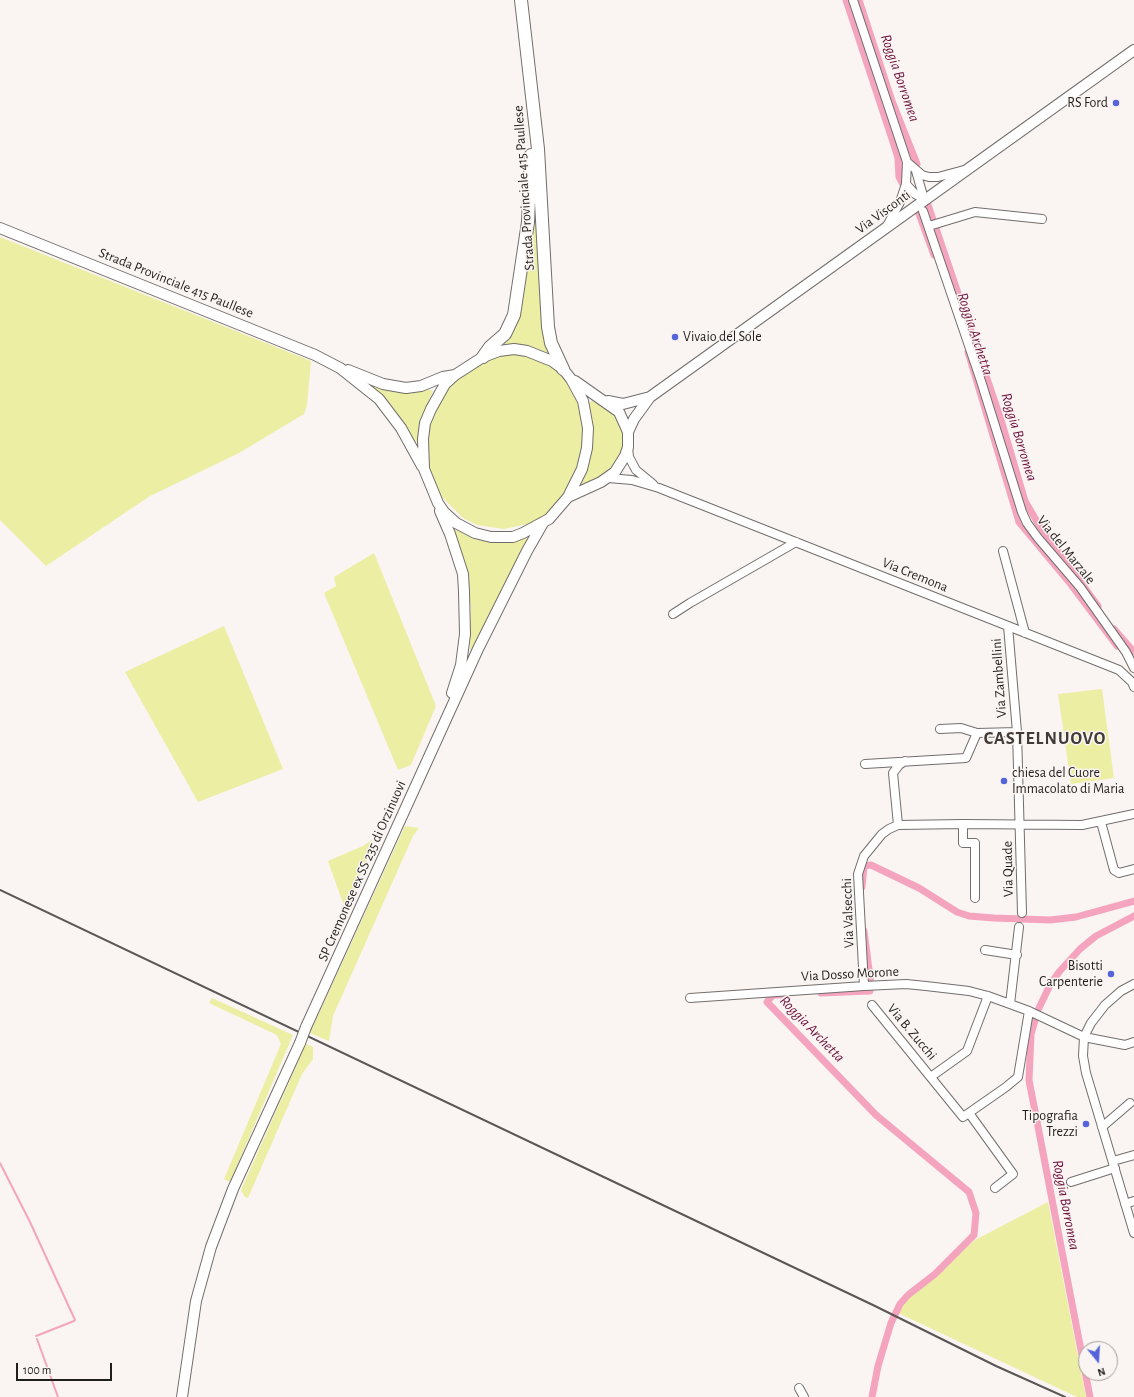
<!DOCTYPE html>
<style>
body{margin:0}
#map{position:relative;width:1134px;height:1397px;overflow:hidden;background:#faf5f2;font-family:"Alegreya Sans",sans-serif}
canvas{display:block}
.north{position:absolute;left:1078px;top:1341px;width:40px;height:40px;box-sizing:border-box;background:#faf5f2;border:1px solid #a39f9d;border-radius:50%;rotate:162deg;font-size:11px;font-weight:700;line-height:16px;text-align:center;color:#211f1e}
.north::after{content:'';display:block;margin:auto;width:14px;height:18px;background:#5564da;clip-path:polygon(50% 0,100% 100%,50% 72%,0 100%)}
.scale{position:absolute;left:16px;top:1363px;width:96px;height:18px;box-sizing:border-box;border:2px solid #211f1e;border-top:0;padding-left:5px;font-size:12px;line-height:14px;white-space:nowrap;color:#211f1e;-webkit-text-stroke:3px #faf5f2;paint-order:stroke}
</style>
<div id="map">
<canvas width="1134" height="1397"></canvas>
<div class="north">N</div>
<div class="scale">100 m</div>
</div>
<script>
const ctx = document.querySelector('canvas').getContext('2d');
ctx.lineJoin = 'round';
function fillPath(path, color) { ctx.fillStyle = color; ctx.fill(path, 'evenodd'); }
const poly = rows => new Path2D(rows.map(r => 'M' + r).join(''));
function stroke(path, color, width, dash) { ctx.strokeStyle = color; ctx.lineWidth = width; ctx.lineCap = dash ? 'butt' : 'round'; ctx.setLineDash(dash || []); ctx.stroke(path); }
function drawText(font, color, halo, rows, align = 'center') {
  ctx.font = font + ' "Alegreya Sans",sans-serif'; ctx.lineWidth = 3; ctx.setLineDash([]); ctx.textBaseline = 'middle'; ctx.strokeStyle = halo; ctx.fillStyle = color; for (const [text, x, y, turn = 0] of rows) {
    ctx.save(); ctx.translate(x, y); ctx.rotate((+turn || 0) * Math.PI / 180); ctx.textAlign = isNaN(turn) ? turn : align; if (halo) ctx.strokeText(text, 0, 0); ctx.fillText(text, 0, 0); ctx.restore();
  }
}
fillPath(poly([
 [536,203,550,351,548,353,522,345,501,346,515,326,519,316],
 [0,237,311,361,307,405,304,414,239,453,150,496,46,566,0,520],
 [500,354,528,354,560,371,578,403,583,428,584,446,573,478,566,491,557,502,546,514,532,523,504,529,477,525,463,518,442,497,434,484,429,468,427,439,429,423,435,410,455,377],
 [372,385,400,392,412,392,426,389,433,391,420,421,417,443,372,388],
 [592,401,611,409,623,426,624,439,622,454,614,467,606,475,582,486,582,481,588,468,592,449,592,426,588,403],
 [453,530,456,530,474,539,487,542,502,543,526,538,529,539,471,652,470,646,471,610,468,585],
 [374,553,436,706,411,765,398,770,324,593,336,586,334,577],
 [224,626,283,769,198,802,125,672],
 [1102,689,1114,778,1071,784,1058,694],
 [405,826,419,828,413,836,333,1016,329,1041,310,1033],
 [372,840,368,858,345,909,328,861,363,846],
 [212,998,293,1035,230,1182,224,1179,281,1044,277,1035,209,1003],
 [306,1044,313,1047,313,1059,302,1074,248,1198,245,1197,241,1190],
 [1048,1202,1086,1397,1077,1397,898,1313,901,1307,911,1294,935,1275,975,1240]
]), '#ebeea3');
stroke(poly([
 [0,1163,30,1222,75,1320,74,1321,36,1336],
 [37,1339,58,1397]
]), '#f4a4bf', 2);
stroke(poly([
 [846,0,894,145,898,158,899,177,902,183],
 [859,0,892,101,917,164],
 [928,205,1001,420,1025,501,1039,525,1098,606],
 [918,211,934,255],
 [968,352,1019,522,1069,582,1117,646],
 [1114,629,1134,652],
 [862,887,864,866,871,865,919,888,957,912,969,916,994,918,1050,920,1076,917,1134,901],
 [821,993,870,991,871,985,864,931],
 [780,995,773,995,767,1002,876,1115,969,1192,976,1213,974,1235,935,1274,908,1295,900,1304,891,1323,878,1366,872,1397],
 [1039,1008,1050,985,1059,972,1080,949,1096,936,1134,916],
 [1036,1017,1031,1034,1029,1080,1090,1397]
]), '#f4a4bf', 7);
const minor = poly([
 [853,0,907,162,906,184,900,202,887,226],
 [907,162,922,175,929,177,938,177,964,170],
 [916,171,924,199],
 [906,184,915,194,924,199],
 [923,211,981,381,1022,512,1027,523,1038,538,1080,587,1126,652,1134,668],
 [929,226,975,212,1042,219],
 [628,447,629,457,636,470,653,484],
 [608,478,632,480,659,488,1008,626,1119,670,1132,682,1134,687],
 [1003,551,1025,633],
 [673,614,690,603,796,542],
 [1008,626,1017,732,1022,913],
 [940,729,961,728,977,733,1017,732],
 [865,764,966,758,977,733],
 [1101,822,1114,870,1119,873,1134,869],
 [963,824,963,843,975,843,975,898],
 [898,825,893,773,899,765,905,761],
 [985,950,1017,955],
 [1134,984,1121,991,1105,1005,1091,1023,1084,1037,1083,1056,1086,1073,1134,1233],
 [864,986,858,874,864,856,882,834,889,829,898,825,963,824,1082,825,1134,814],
 [690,998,864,986,906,984,926,986,969,991,988,996,1029,1011,1084,1037,1125,1045,1134,1042],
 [1010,1004,1019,927],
 [872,1005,963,1117,1006,1087,1018,1077,1029,1011],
 [932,1076,967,1051,988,996],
 [969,1113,1013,1174,995,1188],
 [1102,1127,1130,1103],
 [1113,1161,1134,1155],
 [1071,1182,1115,1168],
 [1125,1204,1134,1201],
 [799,1388,804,1397]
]);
const major = poly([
 [0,228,315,355,340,368,379,399,401,428,422,466],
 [514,349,527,351,552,361,563,369,571,379,583,401,588,428,587,448,582,469,568,497,549,519,523,533,513,537,491,537,475,533,456,523,444,512,438,503,424,469,423,439,425,423,431,409,445,384,455,375,483,357,499,351,514,349],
 [348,370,383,384,406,388,421,386,443,377,455,375],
 [575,381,619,412,628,432],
 [608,401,623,404,650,397],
 [568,497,601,482,615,472,625,456,628,447,628,432,634,419,650,397,1134,50],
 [440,511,450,534,463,574,464,592,465,634,461,665,452,693],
 [306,1027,478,649,527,551,543,523],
 [182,1397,196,1301,211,1247,233,1189,300,1043]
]);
const highway = poly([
 [521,0,538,149,548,327,551,343,563,369],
 [483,357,490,347,505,334,514,315,528,222,531,155]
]);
stroke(minor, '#726e6b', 10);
stroke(major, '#726e6b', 12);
stroke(highway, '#726e6b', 14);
stroke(minor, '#fff', 8);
stroke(major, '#fff', 10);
stroke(highway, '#fff', 12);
stroke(poly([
 [0,890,875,1306,996,1366,1065,1397]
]), '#595655', 2);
const majorBridge = poly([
 [300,1043,306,1027]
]);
stroke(majorBridge, '#726e6b', 12, []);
stroke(majorBridge, '#fff', 10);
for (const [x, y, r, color] of [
 [1116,103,4,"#5564da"],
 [675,337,4,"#5564da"],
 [1004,781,4,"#5564da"],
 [1111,974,4,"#5564da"],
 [1086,1124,4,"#5564da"]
]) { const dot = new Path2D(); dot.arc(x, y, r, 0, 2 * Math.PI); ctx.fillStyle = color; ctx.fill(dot); stroke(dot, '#faf5f2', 1.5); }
drawText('14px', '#211f1e', '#faf5f2', [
 ["RS Ford",1108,103],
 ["Vivaio del Sole",683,337,"left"],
 ["chiesa del Cuore",1012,773,"left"],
 ["Immacolato di Maria",1012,789,"left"],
 ["Bisotti",1103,966],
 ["Carpenterie",1103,982],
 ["Tipografia",1078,1116],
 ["Trezzi",1078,1132]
], 'right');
drawText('14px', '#211f1e', '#faf5f2', [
 ["Strada Provinciale 415 Paullese",524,188,-94],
 ["Via Visconti",883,212,-36],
 ["Strada Provinciale 415 Paullese",176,283,22],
 ["Via del Marzale",1066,550,51],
 ["Via Cremona",915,575,22],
 ["Via Zambellini",999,678,-94],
 ["Via Quade",1008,869,-91],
 ["SP Cremonese ex SS 235 di Orzinuovi",362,871,-66],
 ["Via Valsecchi",848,913,-92],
 ["Via Dosso Morone",850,974,-3],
 ["Via B. Zucchi",912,1032,50]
]);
drawText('italic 15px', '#6e123e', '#faf5f2', [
 ["Roggia Borromea",900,78,71],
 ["Roggia Archetta",975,334,72],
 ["Roggia Borromea",1019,437,73],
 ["Roggia Archetta",812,1029,46],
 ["Roggia Borromea",1066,1205,79]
]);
ctx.letterSpacing = '1px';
drawText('bold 18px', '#403b39', '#faf5f2', [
 ["CASTELNUOVO",1045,739]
]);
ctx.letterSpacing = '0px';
</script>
